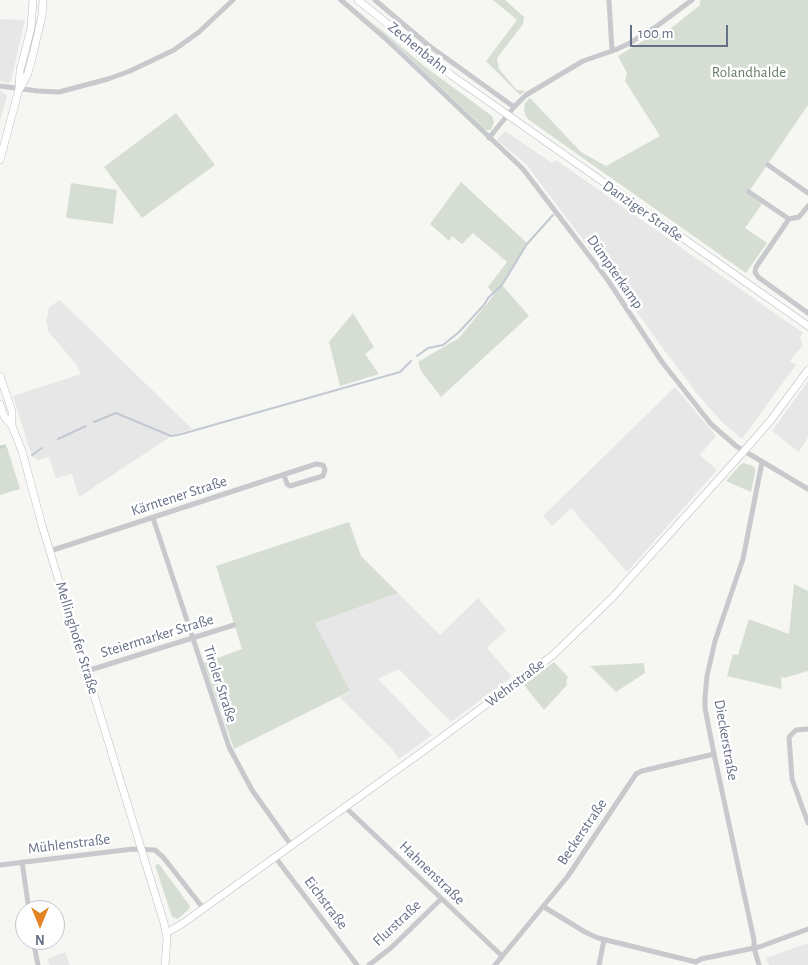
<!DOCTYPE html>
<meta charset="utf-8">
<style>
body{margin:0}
#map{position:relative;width:808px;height:965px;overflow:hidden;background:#f6f7f3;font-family:"Alegreya Sans",sans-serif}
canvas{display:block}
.north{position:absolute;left:15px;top:900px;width:50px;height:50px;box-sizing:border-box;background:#fff;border:1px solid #c1c5ce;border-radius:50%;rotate:180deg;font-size:14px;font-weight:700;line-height:20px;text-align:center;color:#656f85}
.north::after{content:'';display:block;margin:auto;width:18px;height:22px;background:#e58325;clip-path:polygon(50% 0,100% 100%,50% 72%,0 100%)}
.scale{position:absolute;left:630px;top:25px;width:98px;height:22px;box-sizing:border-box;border:2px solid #656f85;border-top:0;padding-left:6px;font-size:15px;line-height:18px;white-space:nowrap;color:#656f85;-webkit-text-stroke:4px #fff;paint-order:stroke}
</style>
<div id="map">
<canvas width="808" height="965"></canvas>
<div class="north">N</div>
<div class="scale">100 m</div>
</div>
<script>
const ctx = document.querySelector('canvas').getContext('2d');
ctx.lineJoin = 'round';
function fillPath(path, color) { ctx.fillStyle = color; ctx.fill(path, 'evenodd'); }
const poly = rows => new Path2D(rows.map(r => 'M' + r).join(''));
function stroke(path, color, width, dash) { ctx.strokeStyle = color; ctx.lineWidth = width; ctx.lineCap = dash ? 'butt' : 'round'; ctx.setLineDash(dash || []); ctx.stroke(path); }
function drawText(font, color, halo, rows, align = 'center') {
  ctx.font = font + ' "Alegreya Sans",sans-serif'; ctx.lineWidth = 5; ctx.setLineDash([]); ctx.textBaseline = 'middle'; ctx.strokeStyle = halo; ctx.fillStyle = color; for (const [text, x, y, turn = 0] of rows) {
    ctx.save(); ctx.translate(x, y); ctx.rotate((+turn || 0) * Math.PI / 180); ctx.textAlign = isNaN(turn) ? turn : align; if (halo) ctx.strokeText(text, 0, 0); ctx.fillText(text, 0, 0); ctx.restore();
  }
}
fillPath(poly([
 [0,19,25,20,11,81,7,83,0,81],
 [0,90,7,96,0,121],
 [505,131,552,163,556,160,803,333,800,337,803,345,790,361,796,365,742,439,722,422,699,396,664,350,630,302,526,164,497,140],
 [60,300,192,429,173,435,79,497,72,474,56,478,49,457,38,460,34,457,32,457,13,396,81,374,76,364,48,331,48,325,46,323,49,307],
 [808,381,808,437,799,452,772,431],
 [675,387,716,436,700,455,717,470,627,572,571,508,552,526,543,516],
 [398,593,440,635,478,598,506,630,487,648,512,677,451,722,399,669,378,679,432,735,399,759,391,748,339,697,350,692,315,623],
 [808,943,808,965,769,965,766,958],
 [65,952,70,965,50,965,47,959]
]), '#e7e7e7');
fillPath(poly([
 [493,0,505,0,524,17,523,24,497,58,499,69,517,90,525,91,520,95,486,61,517,20],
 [700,0,808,0,808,105,748,193,762,204,745,228,767,243,746,273,529,120,525,115,524,110,525,103,530,98,581,152,606,166,660,136,625,81,627,73,618,56,653,35,665,33,700,5],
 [370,20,424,66,492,116,494,122,491,130,486,130],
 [176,113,215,165,142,218,104,167],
 [461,182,527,243,502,285,529,316,441,397,421,371,418,362,459,338,494,295,488,287,507,262,473,233,462,244,452,236,449,241,430,224],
 [71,183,117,190,113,224,66,218],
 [353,313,374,347,365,354,379,374,340,386,329,342],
 [6,444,20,489,0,495,0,446],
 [743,463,751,465,755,468,755,473,751,492,726,481,740,465],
 [349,522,361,556,398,593,315,623,350,691,234,749,204,663,242,649,216,566],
 [794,584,808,591,808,671,784,678,781,677,782,689,727,676,733,654,738,655,749,619,789,634],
 [554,662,568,677,566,681,567,685,544,710,524,685],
 [644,663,645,673,616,692,590,666],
 [159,864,190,906,189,909,178,919,172,917,155,865]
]), '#d6ded4');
stroke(poly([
 [417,356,428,348,443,345,459,332,484,305,488,298,502,285,527,244,553,215],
 [94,422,116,413,171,436,178,435,400,372,411,361],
 [58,439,86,426],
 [0,447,4,446],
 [32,455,42,448]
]), '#c3c9d1', 2);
const secondary = poly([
 [358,0,451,75,808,326],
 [21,87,28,73,33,54,42,16,43,0],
 [0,160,19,89,20,71,31,28,33,0],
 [0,376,12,411,12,426,22,451,43,529,164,923,167,939,165,965],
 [0,404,4,416,12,426],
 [166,933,182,924,433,744,553,655,612,598,744,451,771,420,808,370]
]);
stroke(secondary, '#bbbdc3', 8);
stroke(poly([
 [341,0,385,38,523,169,607,279,662,362,711,424,736,446,808,489],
 [375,0,428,45,514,107],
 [609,0,612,51],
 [0,86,38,91,59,92,108,79,130,71,174,50,199,32,233,0],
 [489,138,514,107,526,95,583,61,615,50,630,43,657,26,692,0],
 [768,165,808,193],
 [749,192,789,219],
 [808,206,799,217,789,219,756,267,755,272,758,277,808,313],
 [153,518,229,747,252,790,291,845],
 [50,551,316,464,323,465,325,470,323,476,290,486,287,484,284,475],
 [87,671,234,625],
 [808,729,796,730,789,737,792,779,808,823],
 [344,806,502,956],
 [275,857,357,965],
 [22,862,29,910],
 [0,865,133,849,155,850,163,857,203,908],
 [544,907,585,932,598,938,696,962],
 [33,940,38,965],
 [696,962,701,959,759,947,808,929],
 [369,965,392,947,441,899],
 [495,965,568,876,636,774,642,771,714,754],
 [599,965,604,940],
 [759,965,754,948,754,940,714,754,705,708,705,697,707,676,715,641,743,559,762,462]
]), '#c7c9cd', 5);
stroke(secondary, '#fff', 7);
drawText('15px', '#656f85', '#fff', [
 ["Zechenbahn",418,48,39],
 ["Danziger Straße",643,211,35],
 ["Dümpterkamp",615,272,55],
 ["Kärntener Straße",179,496,-18],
 ["Steiermarker Straße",157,636,-17],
 ["Mellinghofer Straße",77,638,73],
 ["Wehrstraße",515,683,-37],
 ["Tiroler Straße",220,684,72],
 ["Dieckerstraße",726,740,80],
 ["Beckerstraße",582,832,-56],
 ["Mühlenstraße",69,844,-7],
 ["Hahnenstraße",432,873,44],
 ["Eichstraße",326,903,53],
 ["Flurstraße",397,923,-43]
]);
drawText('15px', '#647c66', '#fff', [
 ["Rolandhalde",749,72]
]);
</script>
